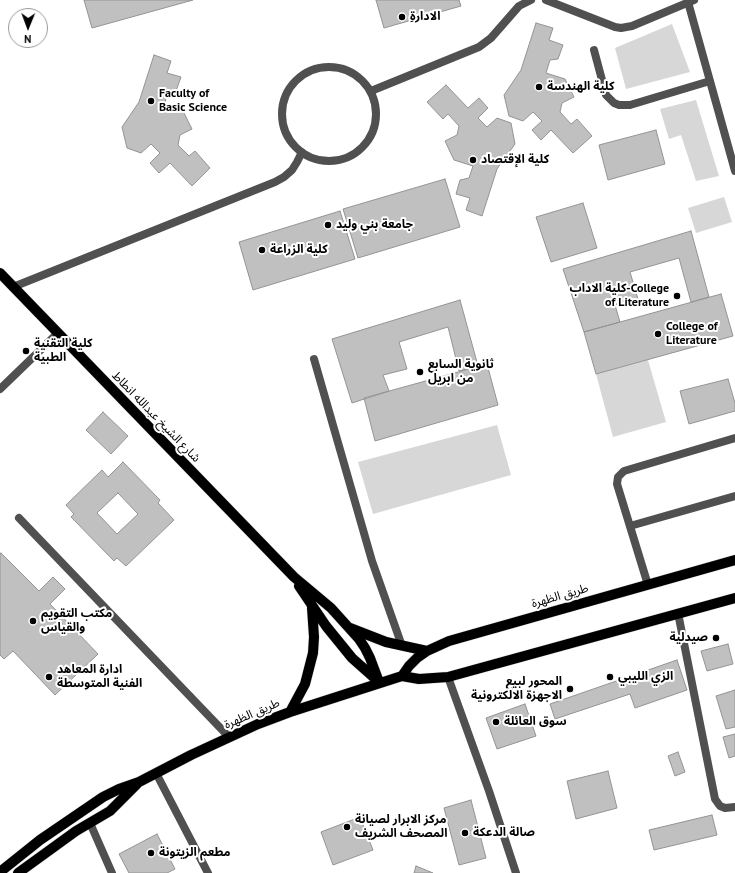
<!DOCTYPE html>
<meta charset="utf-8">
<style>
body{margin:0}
#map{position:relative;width:735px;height:873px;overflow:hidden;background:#fff;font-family:"PT Sans",sans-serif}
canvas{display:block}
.north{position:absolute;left:8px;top:8px;width:40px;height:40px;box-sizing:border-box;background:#fff;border:1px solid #999;border-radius:50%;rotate:181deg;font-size:11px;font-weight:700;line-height:16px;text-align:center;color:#000}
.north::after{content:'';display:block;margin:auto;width:14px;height:18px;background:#000;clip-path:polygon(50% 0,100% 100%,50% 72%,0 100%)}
</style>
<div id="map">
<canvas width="735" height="873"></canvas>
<div class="north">N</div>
</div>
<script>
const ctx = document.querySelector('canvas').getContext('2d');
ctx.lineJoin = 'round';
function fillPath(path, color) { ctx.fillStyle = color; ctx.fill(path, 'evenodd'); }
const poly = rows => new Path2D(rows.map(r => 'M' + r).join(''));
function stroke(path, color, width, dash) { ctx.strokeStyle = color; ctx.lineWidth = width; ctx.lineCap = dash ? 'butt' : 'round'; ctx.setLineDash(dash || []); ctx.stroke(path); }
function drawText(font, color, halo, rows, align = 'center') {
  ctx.font = font + ' "PT Sans","Noto Sans Arabic",sans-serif'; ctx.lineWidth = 4; ctx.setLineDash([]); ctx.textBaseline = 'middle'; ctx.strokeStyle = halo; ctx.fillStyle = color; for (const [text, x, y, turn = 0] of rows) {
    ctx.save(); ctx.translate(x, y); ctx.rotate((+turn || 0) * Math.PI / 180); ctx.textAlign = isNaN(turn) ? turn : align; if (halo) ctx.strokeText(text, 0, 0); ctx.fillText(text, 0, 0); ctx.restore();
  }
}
fillPath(poly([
 [672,24,690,72,626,89,615,48],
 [696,100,719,176,696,181,681,135,669,139,660,109],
 [724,197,732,222,696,233,688,208],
 [648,360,666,422,613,437,596,374],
 [497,425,511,475,373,514,358,462]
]), '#d7d7d7');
const building = poly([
 [84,0,193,0,92,28,84,0],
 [376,0,459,0,461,6,384,28,376,0],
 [536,23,553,28,549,40,563,45,558,59,550,60,546,73,565,79,574,97,562,103,560,112,571,124,577,119,592,136,573,153,551,130,541,140,532,130,542,121,533,112,523,121,509,116,504,95,521,70,536,23],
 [154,55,171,61,167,73,181,77,176,91,168,93,164,105,183,111,192,129,180,135,178,145,189,156,195,151,210,168,192,186,170,163,159,173,150,163,160,153,151,144,141,153,127,148,122,127,139,102,154,55],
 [446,85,468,108,479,98,488,108,478,118,487,127,497,118,511,123,515,144,497,169,482,216,466,210,470,198,456,194,460,180,469,178,473,166,454,160,445,141,457,135,459,126,448,114,443,119,427,102,446,85],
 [656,130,665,164,608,180,599,145,656,130],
 [445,179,460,227,358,258,343,209,445,179],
 [583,203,597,248,551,262,536,217,583,203],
 [340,211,355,259,253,290,239,242,340,211],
 [691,231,709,297,691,302,679,258,630,272,638,299,615,305,620,322,584,332,563,269,691,231],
 [721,294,733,336,596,374,584,332,721,294],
 [460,300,478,366,459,371,448,327,399,342,407,369,383,375,389,391,352,403,332,339,460,300],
 [487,364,498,405,375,441,364,398,487,364],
 [728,379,735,403,735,411,689,424,680,391,728,379],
 [103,412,128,436,111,454,86,430,103,412],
 [123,462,160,500,158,503,174,520,126,566,117,558,114,561,71,517,74,514,66,505,102,470,108,477,123,462],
 [118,493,138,514,117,534,97,513,118,493],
 [1,553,39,591,53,577,65,589,50,604,98,654,55,695,13,651,4,659,0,655,0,554,1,553],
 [728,644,733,664,707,671,701,651,728,644],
 [677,660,687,690,635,708,630,694,555,719,550,704,677,660],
 [735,690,735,727,726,729,716,696,735,690],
 [525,704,536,736,497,749,486,718,525,704],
 [735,734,735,756,729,758,723,737,735,734],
 [678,752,685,772,675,776,668,756,678,752],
 [608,771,617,808,576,819,567,781,608,771],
 [471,800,486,858,459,865,444,808,471,800],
 [712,815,717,835,654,850,649,830,712,815],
 [360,817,373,850,333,865,321,832,360,817],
 [157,834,175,869,167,873,129,873,119,854,157,834],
 [416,866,433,873,414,873,416,866]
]);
fillPath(building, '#c0c0c0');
stroke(building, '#949494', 1);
const primary = poly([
 [0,273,294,577,331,608,359,639,365,648,370,658,379,682],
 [299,586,326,626,352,658,379,682],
 [350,628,386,642,427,651],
 [402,676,409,666,417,658,427,651,449,641,735,560],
 [290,712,305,684,313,653,314,637,312,608],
 [0,872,40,840,103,797,119,789,139,782,191,755,258,724,290,712,402,676,419,679,448,677,735,598],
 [18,873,76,831,110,811,137,784]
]);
stroke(primary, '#dbdbdb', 11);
stroke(poly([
 [546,0,615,27,621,28,632,26,694,0],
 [688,2,735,171],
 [594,50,606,95,614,103,619,105,630,105,710,81],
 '282 114a47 47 0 1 1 94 0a47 47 0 1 1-94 0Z',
 [371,91,479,47,491,38,519,6,531,0],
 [13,287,275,182,284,177,292,170,297,162,302,152],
 [314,359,372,561,402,646],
 [0,389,58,333],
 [19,518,229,737],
 [630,526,735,496],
 [648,585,617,484,618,477,624,471,735,438]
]), '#505050', 8);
stroke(poly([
 [678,613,715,799,720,806,725,808,735,807],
 [448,677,489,791,516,873],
 [156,773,208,873],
 [90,823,112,873]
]), '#505050', 8);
stroke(primary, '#000', 10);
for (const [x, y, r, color] of [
 [402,17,4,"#000"],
 [539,87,4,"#000"],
 [151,101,4,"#000"],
 [473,160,4,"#000"],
 [328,225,4,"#000"],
 [262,250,4,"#000"],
 [677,296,4,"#000"],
 [658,334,4,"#000"],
 [26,351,4,"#000"],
 [420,372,4,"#000"],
 [33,621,4,"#000"],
 [716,638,4,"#000"],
 [49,677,4,"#000"],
 [610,677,4,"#000"],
 [570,689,4,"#000"],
 [496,722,4,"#000"],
 [347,827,4,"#000"],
 [465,833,4,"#000"],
 [151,853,4,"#000"]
]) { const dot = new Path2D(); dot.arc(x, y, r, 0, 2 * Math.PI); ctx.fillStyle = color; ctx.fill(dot); stroke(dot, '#fff', 1.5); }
drawText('bold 12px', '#000', '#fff', [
 ["ِالادارة",410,17],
 ["كلية الهندسة",547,87],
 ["Faculty of",159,94],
 ["Basic Science",159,108],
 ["كلية الإقتصاد",481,160],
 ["جامعة بني وليد",336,225],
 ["كلية الزراعة",270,250],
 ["كلية الاداب-College",669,289,"right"],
 ["of Literature",669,303,"right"],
 ["College of",666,327],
 ["Literature",666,341],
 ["كلية التقنية",34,344],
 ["الطبية",34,358],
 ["ثانوية السابع",428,365],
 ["من ابريل",428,379],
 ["مكتب التقويم",41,614],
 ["والقياس",41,628],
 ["صيدلية",708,638,"right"],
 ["ادارة المعاهد",57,670],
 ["الفنية المتوسطة",57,684],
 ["الزي الليبي",618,677],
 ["المحور لبيع",562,682,"right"],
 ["الاجهزة الالكترونية",562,696,"right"],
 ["سوق العائلة",504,722],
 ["مركز الابرار لصيانة",355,820],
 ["المصحف الشريف",355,834],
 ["صالة الدعكة",473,833],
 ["مطعم الزيتونة",159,853]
], 'left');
drawText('12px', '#000', '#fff', [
 ["شارع الشيخ عبدالله انطاط",156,417,46],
 ["طريق الظهرة",560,596,-16],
 ["طريق الظهرة",252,714,-23]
]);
</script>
